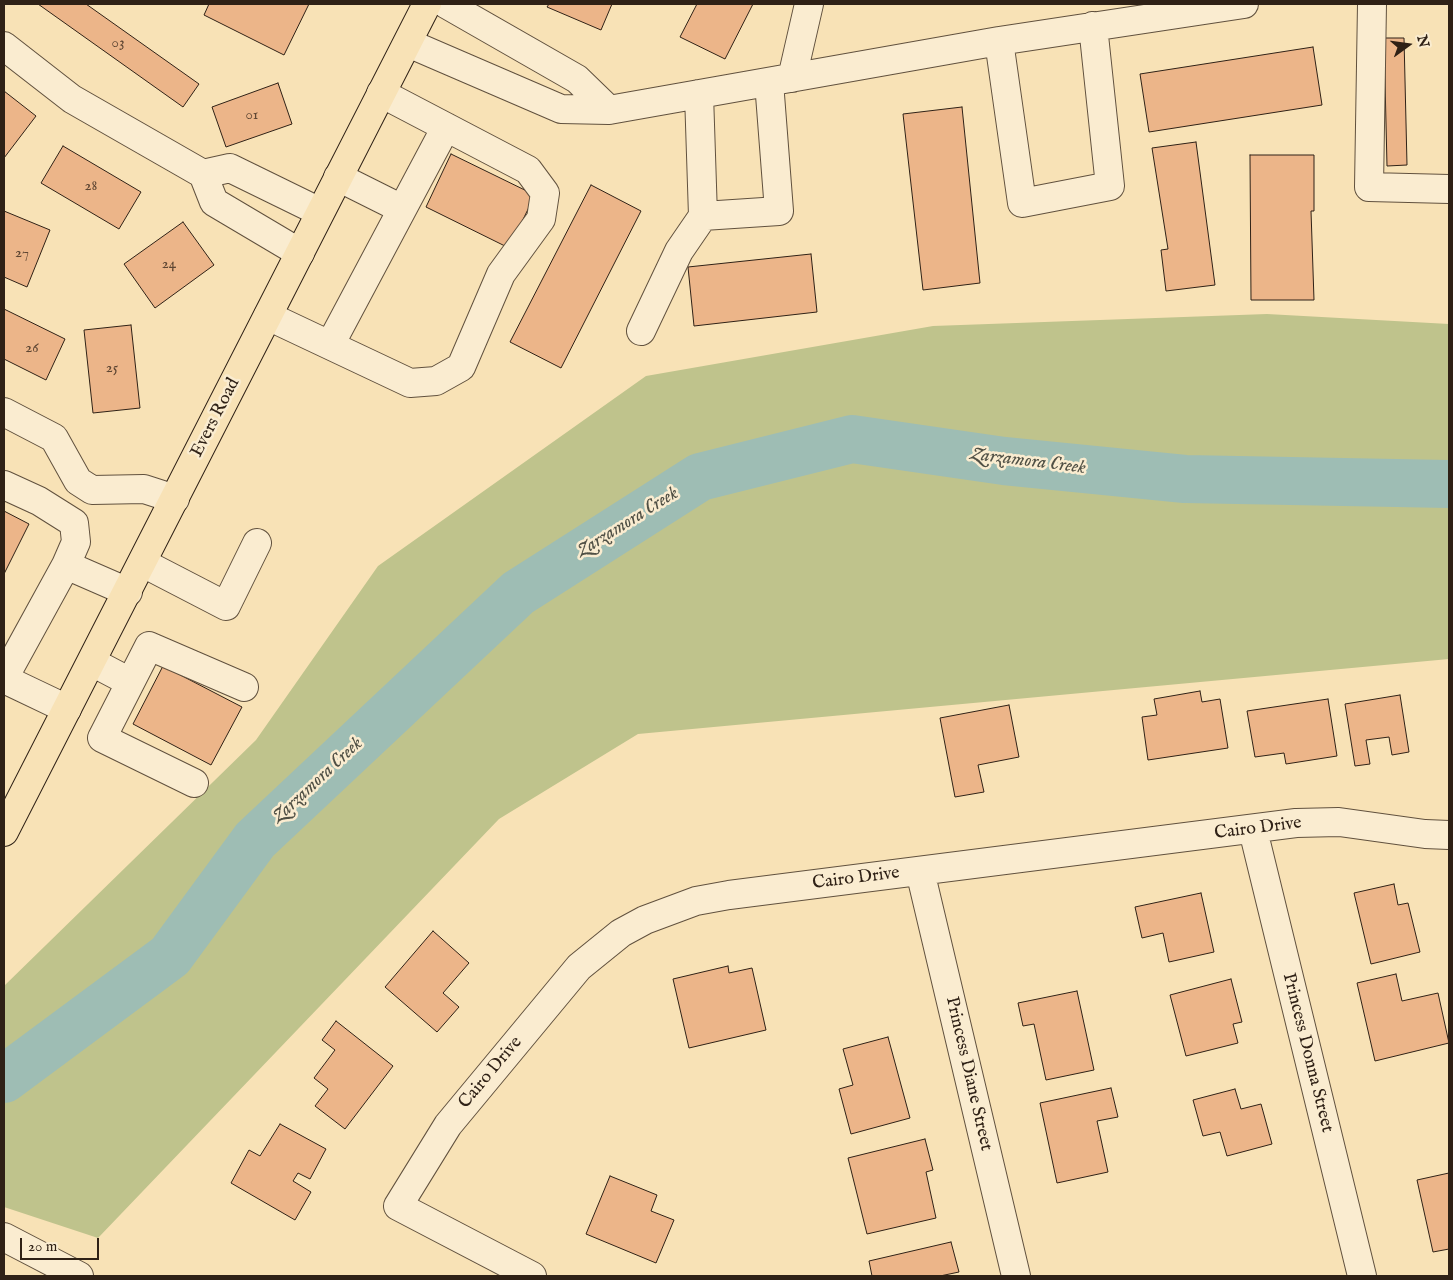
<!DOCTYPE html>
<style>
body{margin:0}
#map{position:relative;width:1453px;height:1280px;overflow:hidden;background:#f8e2b6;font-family:"IM FELL English",serif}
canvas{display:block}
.frame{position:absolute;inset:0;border:5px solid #2f2116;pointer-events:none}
.north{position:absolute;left:1383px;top:20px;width:50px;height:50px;-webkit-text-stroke:4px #faecd0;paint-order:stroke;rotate:76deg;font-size:14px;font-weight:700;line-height:20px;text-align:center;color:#2f2116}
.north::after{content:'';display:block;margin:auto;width:18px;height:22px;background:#2f2116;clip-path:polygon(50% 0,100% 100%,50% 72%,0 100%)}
.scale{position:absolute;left:20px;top:1238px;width:79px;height:22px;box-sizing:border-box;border:2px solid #2f2116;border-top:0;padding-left:6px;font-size:15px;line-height:18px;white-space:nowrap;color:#2f2116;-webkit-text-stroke:4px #faecd0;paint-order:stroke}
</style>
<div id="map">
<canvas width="1453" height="1280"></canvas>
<div class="frame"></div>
<div class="north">N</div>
<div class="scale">20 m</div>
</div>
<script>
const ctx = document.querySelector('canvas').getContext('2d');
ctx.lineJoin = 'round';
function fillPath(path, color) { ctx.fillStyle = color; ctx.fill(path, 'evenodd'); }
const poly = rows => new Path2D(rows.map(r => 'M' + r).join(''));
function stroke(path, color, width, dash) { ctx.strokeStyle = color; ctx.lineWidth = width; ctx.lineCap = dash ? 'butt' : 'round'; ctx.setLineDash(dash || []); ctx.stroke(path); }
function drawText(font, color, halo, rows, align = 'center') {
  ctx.font = font + ' "IM FELL English",serif'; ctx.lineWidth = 5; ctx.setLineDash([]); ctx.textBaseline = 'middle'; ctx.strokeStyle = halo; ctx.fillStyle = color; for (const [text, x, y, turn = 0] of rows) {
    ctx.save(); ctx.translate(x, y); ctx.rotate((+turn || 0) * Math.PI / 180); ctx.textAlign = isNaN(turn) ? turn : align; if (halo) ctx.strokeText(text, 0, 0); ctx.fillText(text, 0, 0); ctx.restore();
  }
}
fillPath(poly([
 [1267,314,1449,324,1449,659,638,734,499,819,98,1238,4,1207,4,986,256,740,378,566,646,376,933,326]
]), '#bfc38c');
stroke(poly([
 [4,1079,170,956,255,840,518,593,700,477,852,439,1004,461,1185,479,1449,484]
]), '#9ebdb4', 48);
const building = poly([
 [38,4,86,4,199,84,183,107,38,4],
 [209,4,309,4,284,55,204,15,209,4],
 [549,4,612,4,601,30,547,7,549,4],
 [697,4,753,4,725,59,680,37,697,4],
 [1384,38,1404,38,1407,165,1387,166,1384,38],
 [1313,47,1322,105,1149,132,1140,74,1313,47],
 [278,83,292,124,226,147,212,107,278,83],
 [4,91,36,116,4,158,4,91],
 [962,107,980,283,923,290,903,114,962,107],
 [1196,142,1215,285,1166,291,1161,250,1168,249,1152,148,1196,142],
 [63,146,141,192,119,229,41,183,63,146],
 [451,154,535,195,509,248,426,207,451,154],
 [1250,155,1314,155,1314,211,1311,211,1314,300,1251,300,1250,155],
 [591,185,641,211,561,368,510,342,591,185],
 [4,211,50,230,27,287,4,277,4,211],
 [183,222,214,265,155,308,124,264,183,222],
 [811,254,817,312,694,326,688,267,811,254],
 [4,309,65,339,46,380,4,359,4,309],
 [131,325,140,408,93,413,84,330,131,325],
 [4,511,29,524,4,574,4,511],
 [163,666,242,707,211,765,133,724,163,666],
 [1200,691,1202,702,1220,699,1228,748,1148,760,1142,717,1157,715,1154,699,1200,691],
 [1400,695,1409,752,1392,755,1389,737,1366,740,1370,764,1355,766,1345,704,1400,695],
 [1328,699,1337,756,1286,764,1284,753,1255,757,1247,711,1328,699],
 [1009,705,1019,757,978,765,984,792,955,797,940,718,1009,705],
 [1394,884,1398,905,1408,903,1420,952,1371,964,1354,893,1394,884],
 [1201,893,1214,952,1169,962,1163,933,1142,938,1135,907,1201,893],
 [433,931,469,963,443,993,459,1007,437,1032,385,987,433,931],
 [728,966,729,973,752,968,766,1030,689,1048,673,979,728,966],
 [1396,974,1402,1001,1438,993,1449,1043,1375,1061,1357,983,1396,974],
 [1231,979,1242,1022,1233,1024,1238,1043,1186,1056,1170,995,1231,979],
 [1077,991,1094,1070,1046,1080,1034,1024,1023,1026,1018,1003,1077,991],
 [336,1021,393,1066,345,1129,315,1106,328,1089,314,1078,335,1050,322,1040,336,1021],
 [888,1037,910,1118,851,1134,839,1089,853,1085,843,1049,888,1037],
 [1111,1088,1118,1117,1097,1121,1108,1172,1057,1183,1040,1103,1111,1088],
 [1235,1089,1241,1109,1261,1104,1272,1144,1227,1156,1220,1132,1203,1136,1193,1100,1235,1089],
 [280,1124,326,1149,310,1179,298,1173,293,1181,311,1192,295,1220,231,1183,249,1150,260,1156,280,1124],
 [925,1139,933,1170,926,1172,936,1218,867,1234,848,1158,925,1139],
 [1449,1173,1449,1249,1433,1252,1417,1180,1449,1173],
 [610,1176,657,1195,651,1211,674,1220,656,1263,586,1234,610,1176],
 [951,1242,959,1272,940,1276,872,1276,869,1261,951,1242]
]);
fillPath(building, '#ecb589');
stroke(building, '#2f2116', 1);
const minor = poly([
 [446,4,577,79,609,110],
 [1372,4,1369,187,1449,189],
 [999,41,1022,203,1110,186,1093,26],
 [408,43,561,109,609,110,999,41,1244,4],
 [4,46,72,99,203,174,214,202,300,253],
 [792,78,809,4],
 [699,94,703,216,779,211,769,82],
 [203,174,230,168,320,212],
 [338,177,402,209],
 [268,316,410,383,436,381,461,367,501,274,541,219,545,193,528,170,381,93],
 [641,331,679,251,703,216],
 [330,345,446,127],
 [4,412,54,438,78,481,92,490,144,489,175,499],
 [4,485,39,501,74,523,76,542,66,565,128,592],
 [143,563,226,606,257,543],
 [92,662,130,682],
 [4,678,66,565],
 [4,679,67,709],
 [194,783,102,738,149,646,244,687],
 [1253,830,1362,1276],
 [920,871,1016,1276],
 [4,1237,79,1276],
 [532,1276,398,1206,448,1125,579,967,621,933,645,920,696,901,729,895,1296,823,1339,822,1425,834,1449,835]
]);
const major = poly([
 [4,832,427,4]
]);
stroke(minor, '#61513e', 30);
stroke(major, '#2f2116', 30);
stroke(minor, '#faecd0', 28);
stroke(major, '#f8e2b6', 28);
drawText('15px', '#5e4633', null, [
 ["03",118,44],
 ["01",252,116],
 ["28",91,187],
 ["27",22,254],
 ["24",169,265],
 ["26",32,349],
 ["25",112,369]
]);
drawText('18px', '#2f2116', '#faecd0', [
 ["Evers Road",216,418,-63],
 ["Cairo Drive",1258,829,-7],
 ["Cairo Drive",856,879,-7],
 ["Princess Donna Street",1307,1053,76],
 ["Cairo Drive",491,1073,-50],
 ["Princess Diane Street",968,1074,77]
]);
drawText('italic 19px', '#505045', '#faecd0', [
 ["Zarzamora Creek",1028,462,7],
 ["Zarzamora Creek",628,523,-32],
 ["Zarzamora Creek",318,781,-43]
]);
</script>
